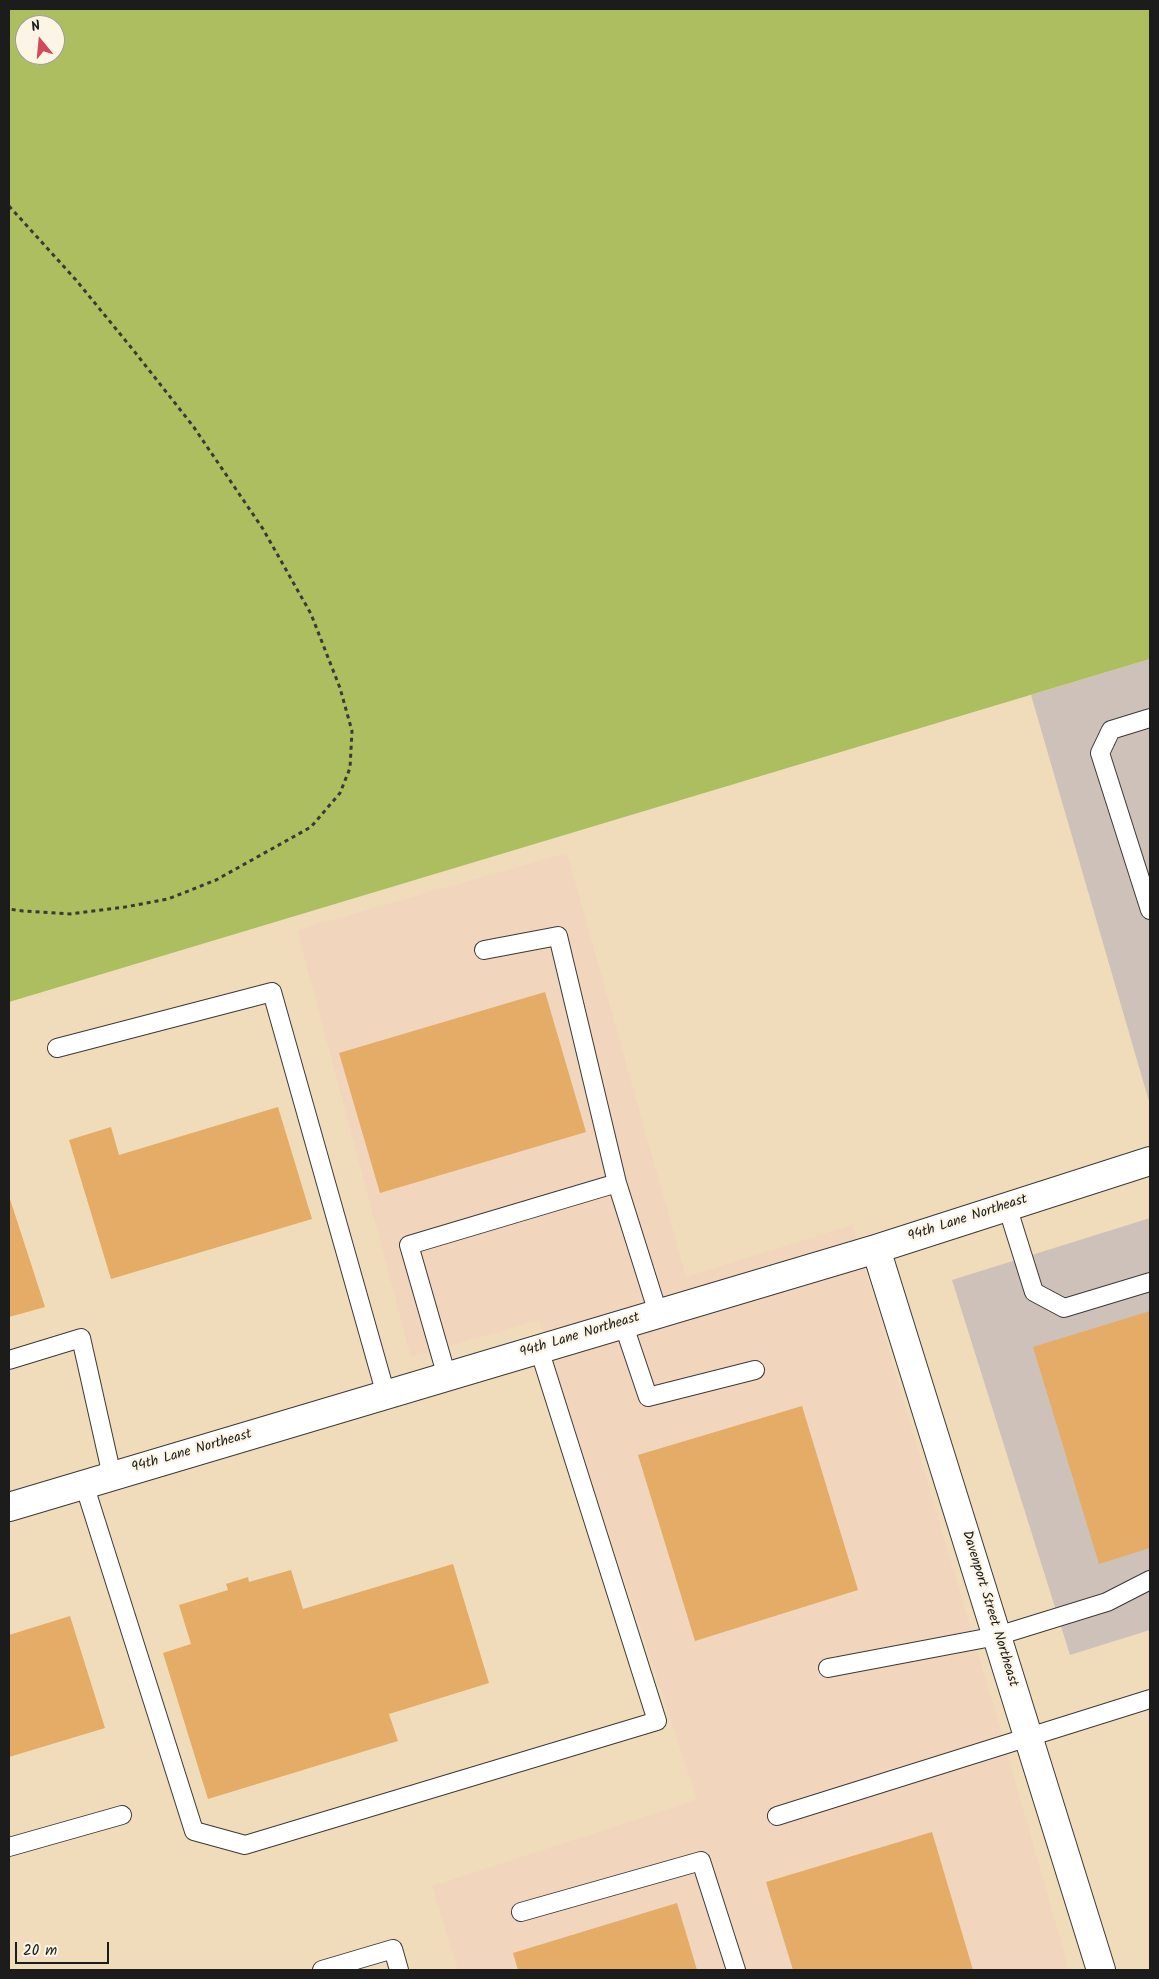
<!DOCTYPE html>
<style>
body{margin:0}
#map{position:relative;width:1159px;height:1979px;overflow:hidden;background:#f0dcbb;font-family:Kalam,sans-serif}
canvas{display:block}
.frame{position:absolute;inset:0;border:10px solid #1c1c1c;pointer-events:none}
.north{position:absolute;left:15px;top:15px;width:50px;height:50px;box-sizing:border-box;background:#fcf5e5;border:1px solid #a29e95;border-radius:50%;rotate:343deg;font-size:14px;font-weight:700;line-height:20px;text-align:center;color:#1c1c1c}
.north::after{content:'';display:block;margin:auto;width:18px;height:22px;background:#d1495b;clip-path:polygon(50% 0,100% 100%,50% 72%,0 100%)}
.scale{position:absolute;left:15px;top:1942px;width:94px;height:22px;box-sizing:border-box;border:2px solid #1c1c1c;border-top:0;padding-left:6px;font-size:15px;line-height:18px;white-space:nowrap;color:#1c1c1c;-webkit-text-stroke:4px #fcf5e5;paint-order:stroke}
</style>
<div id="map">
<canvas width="1159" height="1979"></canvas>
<div class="frame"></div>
<div class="north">N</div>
<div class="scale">20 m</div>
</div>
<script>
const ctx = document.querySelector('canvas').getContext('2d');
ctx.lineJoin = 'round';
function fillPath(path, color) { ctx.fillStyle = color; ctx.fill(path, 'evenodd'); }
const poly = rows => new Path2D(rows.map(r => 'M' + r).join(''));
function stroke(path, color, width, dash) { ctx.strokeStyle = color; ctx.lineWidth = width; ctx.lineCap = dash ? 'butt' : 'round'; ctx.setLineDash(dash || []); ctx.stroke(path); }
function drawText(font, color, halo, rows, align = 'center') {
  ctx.font = font + ' Kalam,sans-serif'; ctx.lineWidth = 4.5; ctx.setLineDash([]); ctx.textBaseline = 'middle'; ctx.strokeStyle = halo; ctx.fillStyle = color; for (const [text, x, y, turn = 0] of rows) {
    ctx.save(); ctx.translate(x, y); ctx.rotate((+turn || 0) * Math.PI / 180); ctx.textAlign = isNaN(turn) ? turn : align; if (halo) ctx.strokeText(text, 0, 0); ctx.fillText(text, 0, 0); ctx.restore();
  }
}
fillPath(poly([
 [567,853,686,1277,852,1225,1000,1728,1069,1970,458,1970,432,1886,697,1800,539,1320,411,1357,297,930]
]), '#f1d5bd');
fillPath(poly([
 [1150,659,1150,1105,1031,695],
 [1150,1218,1150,1630,1070,1655,952,1280]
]), '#cec1ba');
fillPath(poly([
 [9,9,1150,9,1150,659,9,1002],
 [25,25,55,25,55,55,25,55]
]), '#adbe61');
fillPath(poly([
 [545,992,586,1132,380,1193,339,1053],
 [278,1107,312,1219,111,1279,69,1140,111,1127,119,1155],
 [9,1196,45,1307,9,1317],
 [1150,1311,1150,1548,1099,1564,1033,1347],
 [802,1406,858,1590,695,1641,638,1455],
 [453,1564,489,1683,389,1714,398,1741,208,1799,163,1653,191,1644,179,1605,228,1590,226,1584,248,1577,249,1582,291,1570,303,1609],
 [70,1616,105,1728,9,1757,9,1635],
 [932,1832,973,1970,793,1970,766,1882],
 [677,1903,697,1970,518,1970,513,1953]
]), '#e4ac66');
const lane = poly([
 [1150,718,1111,730,1100,753,1150,910],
 [484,950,558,936,617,1183],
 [57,1048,272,992,386,1395],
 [1007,1206,1034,1292,1064,1308,1150,1282],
 [623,1323,648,1397,755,1370],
 [9,1360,81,1338,112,1476],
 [447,1377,409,1245,617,1183,658,1313],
 [84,1484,194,1831,245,1845,657,1721,539,1349],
 [828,1668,997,1636,1107,1602,1150,1580],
 [777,1816,1150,1699],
 [9,1847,122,1815],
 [521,1912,701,1861,736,1970],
 [322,1970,393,1949,399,1970]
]);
const street = poly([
 [876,1249,1101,1970],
 [9,1507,876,1249,1150,1161]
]);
stroke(lane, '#3c3934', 20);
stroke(street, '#3c3934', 30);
stroke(poly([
 [9,206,76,280,134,351,193,426,263,529,311,614,340,688,352,731,350,768,340,793,311,827,216,880,168,899,125,907,70,914,23,911,9,909]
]), '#3c3934', 3, [4, 4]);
stroke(lane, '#fff', 18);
stroke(street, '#fff', 28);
drawText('14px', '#1c1c1c', '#fcf5e5', [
 ["94th Lane Northeast",968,1219,-18],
 ["94th Lane Northeast",580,1336,-17],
 ["94th Lane Northeast",192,1452,-16],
 ["Davenport Street Northeast",989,1609,73]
]);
</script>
